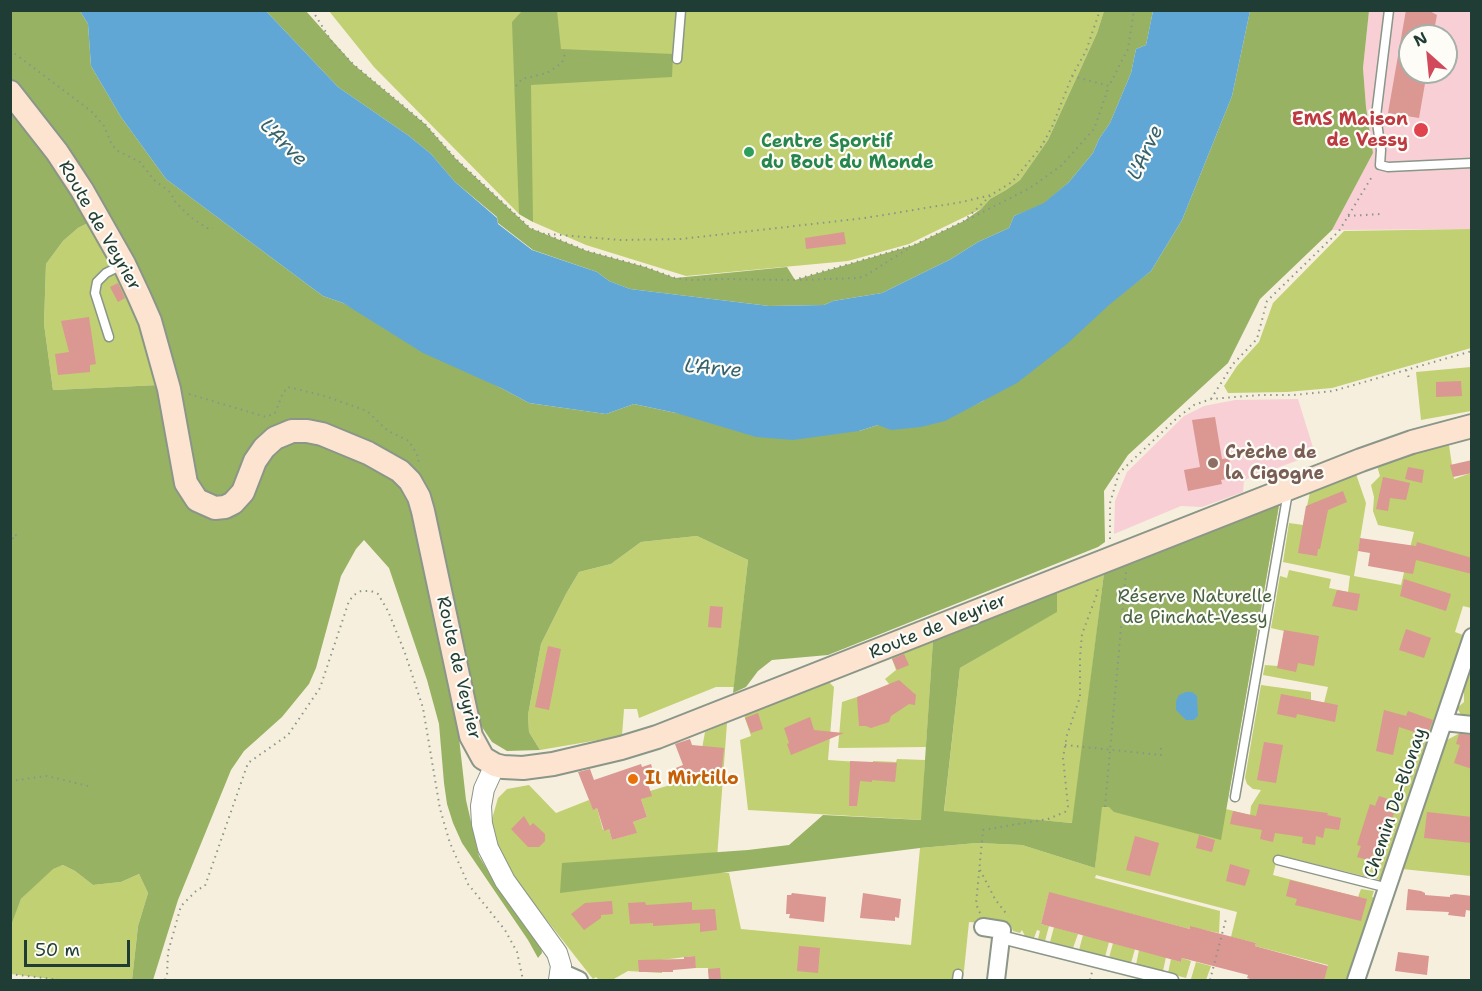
<!DOCTYPE html>
<meta charset="utf-8">
<style>
body{margin:0}
#map{position:relative;width:1482px;height:991px;overflow:hidden;background:#f6efdd;font-family:"Shantell Sans",sans-serif}
canvas{display:block}
.frame{position:absolute;inset:0;border:12px solid #1f3d34;pointer-events:none}
.north{position:absolute;left:1398px;top:24px;width:60px;height:60px;box-sizing:border-box;background:#fdfcf7;border:2px solid #a4b0a9;border-radius:50%;rotate:333deg;font-size:16px;font-weight:700;line-height:24px;text-align:center;color:#1f3d34}
.north::after{content:'';display:block;margin:auto;width:21px;height:27px;background:#d1495b;clip-path:polygon(50% 0,100% 100%,50% 72%,0 100%)}
.scale{position:absolute;left:24px;top:940px;width:106px;height:27px;box-sizing:border-box;border:3px solid #1f3d34;border-top:0;padding-left:8px;font-size:18px;line-height:21px;white-space:nowrap;color:#1f3d34;-webkit-text-stroke:4px #fdfcf7;paint-order:stroke}
</style>
<div id="map">
<canvas width="1482" height="991"></canvas>
<div class="frame"></div>
<div class="north">N</div>
<div class="scale">50 m</div>
</div>
<script>
const ctx = document.querySelector('canvas').getContext('2d');
ctx.lineJoin = 'round';
function fillPath(path, color) { ctx.fillStyle = color; ctx.fill(path, 'evenodd'); }
const poly = rows => new Path2D(rows.map(r => 'M' + r).join(''));
function stroke(path, color, width, dash) { ctx.strokeStyle = color; ctx.lineWidth = width; ctx.lineCap = dash ? 'butt' : 'round'; ctx.setLineDash(dash || []); ctx.stroke(path); }
function drawText(font, color, halo, rows, align = 'center') {
  ctx.font = font + ' "Shantell Sans",sans-serif'; ctx.lineWidth = 4.5; ctx.setLineDash([]); ctx.textBaseline = 'middle'; ctx.strokeStyle = halo; ctx.fillStyle = color; for (const [text, x, y, turn = 0] of rows) {
    ctx.save(); ctx.translate(x, y); ctx.rotate((+turn || 0) * Math.PI / 180); ctx.textAlign = isNaN(turn) ? turn : align; if (halo) ctx.strokeText(text, 0, 0); ctx.fillText(text, 0, 0); ctx.restore();
  }
}
fillPath(poly([
 [1369,11,1471,11,1471,229,1332,230,1373,153,1366,107,1363,68],
 [1410,36,1446,36,1446,72,1410,72],
 [1298,399,1315,454,1244,480,1243,492,1202,507,1181,506,1114,534,1115,501,1127,472,1184,416,1204,406,1235,400]
]), '#f7cfd4');
fillPath(poly([
 [329,11,1104,11,1097,33,1048,140,1020,180,1006,190,990,199,981,209,909,244,848,261,686,276,586,245,533,222,519,214,374,67],
 [90,222,135,304,159,385,53,390,44,324,46,264,63,241,78,228],
 [1471,229,1471,348,1332,388,1287,392,1228,393,1224,386,1237,366,1259,342,1273,303,1344,231],
 [1471,367,1471,411,1421,420,1416,372],
 [1449,445,1454,479,1471,473,1471,608,1463,606,1455,632,1466,636,1384,881,1278,855,1273,875,1358,897,1361,889,1374,891,1372,897,1378,899,1351,980,1324,980,1328,965,1255,946,1256,943,1231,937,1237,912,1096,875,1095,878,1220,911,1219,933,1190,927,1190,929,1049,893,1041,924,1049,926,1045,941,1038,939,1040,931,1037,930,1034,938,1025,936,1022,930,1020,933,1013,931,1011,926,969,922,963,980,709,980,708,968,696,968,694,956,661,960,662,973,628,971,612,980,599,980,596,977,593,979,531,900,507,866,496,847,490,826,498,798,507,789,529,785,556,813,589,800,593,809,597,808,603,830,609,829,612,840,636,833,633,822,647,817,641,799,650,791,680,782,676,768,700,760,705,732,727,723,716,872,729,873,741,929,911,945,920,848,977,843,1022,845,1095,868,1101,807,1109,807,1279,505,1226,809,1250,815,1251,806,1261,790,1253,789,1247,784,1245,778,1261,685,1311,692,1311,700,1324,703,1328,687,1263,675,1265,665,1278,666,1284,631,1271,628,1280,576,1287,578,1289,570,1331,579,1329,588,1348,592,1350,576,1283,562,1289,523,1303,525,1310,492,1356,474,1366,503,1354,576,1401,585,1414,532,1378,525,1373,511,1374,497,1371,485,1380,476,1377,466,1435,447],
 [697,536,748,560,734,687,716,687,639,718,637,709,624,709,622,736,540,750,529,732,528,715,541,644,566,594,579,572,611,564,641,542],
 [1104,573,1073,823,944,812,960,668,1056,612,1057,592],
 [933,640,926,747,838,748,842,702,863,695,895,691,885,679,896,670,891,656],
 [1471,660,1471,719,1463,718,1457,708,1464,702,1464,683],
 [829,682,834,687,828,760,873,763,873,761,896,762,897,759,925,760,922,820,748,810,740,740,751,736,744,715],
 [1460,733,1471,735,1471,876,1402,869,1445,741],
 [63,865,75,871,93,885,121,882,139,874,148,893,138,926,132,980,60,980,11,974,10,925,21,899,52,869],
 [1054,927,1078,934,1073,948,1050,942],
 [1083,935,1109,942,1105,957,1079,950],
 [1113,943,1135,949,1131,963,1109,958],
 [1139,950,1166,957,1163,971,1136,965],
 [1182,958,1191,961,1186,978,1168,973,1171,959,1181,962],
 [1196,962,1211,966,1206,980,1191,979]
]), '#c0d072');
fillPath(poly([
 [11,11,80,11,88,24,91,66,121,117,166,179,323,296,343,303,529,403,606,414,634,404,676,413,859,431,878,425,968,408,983,401,1151,271,1182,220,1232,96,1250,11,1369,11,1363,68,1366,107,1373,153,1332,230,1260,299,1228,363,1128,455,1104,491,1105,542,1098,547,828,655,772,660,758,671,746,687,733,693,748,560,697,536,641,542,611,564,579,572,566,594,541,644,528,715,529,732,540,750,507,751,492,742,480,724,457,720,466,800,479,856,495,883,541,946,542,953,538,958,528,940,462,843,453,823,447,804,444,783,439,724,427,680,389,568,364,540,356,549,341,576,316,668,309,684,282,717,244,751,231,770,178,900,153,980,132,980,138,926,148,893,139,874,121,882,93,885,75,871,63,865,53,869,21,899,11,925],
 [90,222,135,304,159,385,53,390,44,324,46,264,63,241,78,228],
 [266,11,306,11,353,64,425,124,456,159,530,228,587,251,645,267,675,278,787,267,795,280,914,245,964,221,981,209,990,199,1006,190,1020,180,1048,140,1097,33,1104,11,1153,11,1146,45,1136,49,1131,73,1110,123,1099,139,1093,153,1069,182,1044,204,1014,216,1009,228,978,242,951,259,882,293,833,301,824,305,769,306,630,289,609,281,597,272,533,250,498,223,497,217,455,182,431,154,409,136,338,87],
 [522,11,557,11,561,49,673,54,672,77,531,85,533,222,519,214,512,22],
 [1279,505,1221,840,1114,812,1109,807,1102,807,1095,868,1022,845,977,843,920,848,560,893,562,863,748,850,789,845,823,815,921,820,933,640,1057,592,1057,612,960,668,944,811,1072,823,1104,573]
]), '#98b264');
fillPath(poly([
 [80,11,266,11,338,87,409,136,431,154,455,182,497,218,498,224,532,250,597,272,609,281,630,289,769,306,824,305,833,301,882,293,951,259,978,242,1009,228,1014,216,1044,203,1069,182,1093,153,1099,139,1110,123,1131,73,1136,49,1146,45,1153,11,1250,11,1232,96,1182,220,1151,271,1109,305,1067,344,1017,383,945,421,921,427,891,430,878,425,859,431,793,440,756,437,676,413,634,404,606,414,529,403,501,388,423,353,343,303,323,296,166,179,121,117,91,66,88,24],
 [1186,692,1192,692,1197,696,1198,716,1194,720,1186,720,1176,710,1176,701,1179,695]
]), '#60a7d6');
fillPath(poly([
 [1406,10,1428,10,1437,15,1433,36,1410,36,1410,72,1427,72,1419,118,1388,113],
 [844,232,846,244,806,249,805,238],
 [118,283,125,298,118,302,110,287],
 [89,317,96,364,90,365,90,372,58,375,55,354,69,352,61,321],
 [1461,381,1462,396,1436,397,1436,382],
 [1215,417,1222,459,1229,458,1232,478,1221,480,1222,484,1188,491,1184,470,1200,467,1192,420],
 [1472,460,1472,473,1453,477,1450,465],
 [1408,467,1424,470,1422,483,1405,479],
 [1383,477,1410,483,1406,500,1390,498,1388,511,1376,509],
 [1343,491,1347,502,1328,510,1320,549,1318,549,1317,556,1298,553,1306,506],
 [1360,538,1416,546,1417,542,1472,558,1472,574,1416,560,1413,574,1368,566,1370,553,1358,551],
 [1404,579,1451,594,1446,611,1400,596],
 [1337,590,1360,594,1357,611,1332,606],
 [710,606,723,607,721,628,708,627],
 [1406,629,1431,638,1424,658,1399,650],
 [1284,630,1319,636,1314,666,1298,663,1296,672,1277,668],
 [548,646,561,649,549,710,535,707],
 [904,654,909,665,897,670,892,659],
 [899,680,916,695,915,705,909,704,891,716,889,722,871,728,866,726,859,726,857,697],
 [1281,694,1338,705,1335,722,1297,714,1296,718,1277,714],
 [1384,710,1406,716,1408,711,1433,720,1427,736,1399,727,1393,755,1376,751],
 [758,713,763,729,751,733,745,718],
 [810,717,814,730,844,733,791,755,787,744,789,743,784,728],
 [1459,734,1472,735,1472,769,1454,763,1460,745,1456,744],
 [690,739,692,745,724,748,721,776,712,775,682,786,676,768,683,765,675,744],
 [1264,742,1283,745,1276,783,1257,780],
 [850,761,897,763,895,782,872,780,872,782,860,781,857,806,849,806],
 [641,764,642,767,651,764,656,781,648,784,652,796,641,799,647,817,633,822,637,833,612,840,609,829,604,831,597,808,593,810,578,772,590,769,594,780],
 [1379,796,1391,800,1387,811,1394,813,1381,851,1374,849,1371,861,1357,857,1361,846,1357,845,1370,804,1375,806],
 [1259,804,1328,813,1327,815,1341,818,1339,830,1325,828,1323,838,1316,836,1315,845,1302,843,1303,837,1275,833,1273,842,1260,839,1262,830,1230,824,1233,811,1256,816],
 [1427,812,1472,817,1472,843,1424,838],
 [524,816,530,826,533,823,545,834,545,841,539,847,528,847,511,829],
 [1199,835,1215,840,1212,852,1196,848],
 [1135,836,1159,843,1150,876,1126,870],
 [1230,864,1250,870,1245,886,1226,881],
 [1290,880,1367,899,1361,921,1295,905,1297,899,1286,896],
 [1408,889,1421,891,1425,893,1425,895,1450,897,1450,895,1455,894,1472,896,1472,911,1466,910,1465,917,1448,915,1449,912,1406,910],
 [1049,892,1190,929,1190,926,1256,943,1255,946,1328,966,1324,981,1256,981,1247,978,1248,975,1182,958,1181,962,1041,924],
 [792,893,826,897,824,922,789,918,790,914,786,914,787,895,791,895],
 [863,893,901,899,899,918,895,917,895,921,860,918],
 [612,901,613,914,601,915,601,918,584,930,571,914,585,903],
 [645,902,646,905,692,902,692,910,715,909,717,930,700,932,700,923,653,926,653,923,630,924,628,903],
 [799,946,820,948,818,973,797,971],
 [1398,952,1429,956,1427,975,1395,971],
 [695,956,696,968,673,970,673,972,639,972,638,960,684,959,684,957],
 [720,968,721,981,709,981,708,969]
]), '#db9791');
const service = poly([
 [1389,10,1376,116,1381,150,1380,165,1388,167,1472,163],
 [677,59,681,10],
 [109,337,95,293,97,282,106,273,124,264],
 [1235,797,1288,492],
 [1278,860,1388,888],
 [957,980,958,974]
]);
const pedestrian = poly([
 [1001,937,1172,980]
]);
const minor = poly([
 [1444,722,1472,725],
 [983,927,1002,930,996,980],
 [561,972,579,980],
 [1356,980,1472,637]
]);
const tertiary = poly([
 [495,765,484,789,481,806,482,824,488,848,505,881,557,953,561,966,559,980]
]);
const secondary = poly([
 [10,92,57,152,82,190,124,264,139,296,150,321,169,389,186,483,197,500,215,508,225,507,233,503,243,492,255,461,264,448,275,438,292,431,307,431,322,434,368,453,400,471,410,481,419,497,423,511,471,736,483,758,495,765,503,767,523,768,553,764,621,748,657,737,1361,460,1412,442,1472,426]
]);
stroke(service, '#8a9688', 11);
stroke(pedestrian, '#8a9688', 15);
stroke(minor, '#8a9688', 20);
stroke(tertiary, '#8a9688', 22);
stroke(secondary, '#8a9688', 26);
stroke(poly([
 [312,10,332,42,353,64,425,124,456,159,530,228,587,251,645,267,675,278,689,280,727,279,794,280,914,245,964,221,991,195],
 [10,50,91,111,104,126,112,145,118,151,140,162,154,180,170,192,176,203,192,218,207,228,213,228],
 [1072,76,1109,86,1128,49,1134,10],
 [516,86,522,79,547,73,562,63,565,54,568,54],
 [1348,216,1380,214,1381,211],
 [967,220,1030,188,1062,165,1094,129,1109,86],
 [548,234,621,240,681,239,865,218,962,202,991,195,1012,182,1041,147,1052,127,1072,76,1086,51,1100,10],
 [800,280,858,278,865,276,909,248],
 [1406,370,1409,378],
 [189,394,266,417,275,413,283,393,288,387,325,396,367,411,388,431,409,441,417,454,419,463],
 [1211,399,1233,364,1257,339,1267,301,1339,231,1373,175],
 [10,532,17,536,10,540],
 [1110,539,1110,503,1119,473,1177,418,1194,405,1211,399,1260,395,1294,395,1333,391,1472,351],
 [1065,745,1161,755,1161,747],
 [10,781,47,776,88,786],
 [1105,807,1126,572],
 [980,870,995,899,1008,916],
 [980,913,976,904,983,830,1048,819,1065,812,1068,806,1063,758,1067,735,1080,697,1080,657,1082,634,1097,594,1098,585],
 [10,974,60,980],
 [165,980,167,975,168,952,181,906,197,890,205,886,248,763,288,735,320,688,349,601,354,595,361,591,371,591,378,594,388,611,405,653,423,708,440,809,450,843,468,884,505,930,517,952,523,980],
 [1090,980,1092,972],
 [1210,980,1226,919]
]), '#8a9688', 2, [1.5, 4.5]);
stroke(service, '#fff', 8);
stroke(pedestrian, '#fff', 12);
stroke(minor, '#fff', 16);
stroke(tertiary, '#fff', 20);
stroke(secondary, '#fde4d1', 22);
for (const [x, y, r, color] of [
 [1421,130,8,"#e0444e"],
 [749,152,6,"#2e9e5b"],
 [1213,463,6,"#8d6e63"],
 [633,779,6,"#e8710a"]
]) { const dot = new Path2D(); dot.arc(x, y, r, 0, 2 * Math.PI); ctx.fillStyle = color; ctx.fill(dot); stroke(dot, '#fdfcf7', 2); }
drawText('bold 18px', '#be3a42', '#fdfcf7', [
 ["EMS Maison",1408,120],
 ["de Vessy",1408,141]
], 'right');
drawText('bold 18px', '#27864d', '#fdfcf7', [
 ["Centre Sportif",761,142],
 ["du Bout du Monde",761,163]
], 'left');
drawText('18px', '#1f3d34', '#fdfcf7', [
 ["Route de Veyrier",99,226,60],
 ["Route de Veyrier",938,627,-22],
 ["Route de Veyrier",458,668,77],
 ["Chemin De-Blonay",1396,803,-71]
]);
drawText('bold 18px', '#785e54', '#fdfcf7', [
 ["Crèche de",1225,453],
 ["la Cigogne",1225,474]
], 'left');
drawText('18px', '#476244', '#fdfcf7', [
 ["Réserve Naturelle",1195,597],
 ["de Pinchat-Vessy",1195,618]
]);
drawText('bold 18px', '#c56008', '#fdfcf7', [
 ["Il Mirtillo",645,779]
], 'left');
drawText('italic 20px', '#36626d', '#fdfcf7', [
 ["L'Arve",283,143,45],
 ["L'Arve",1146,153,-65],
 ["L'Arve",713,369,5]
]);
</script>
